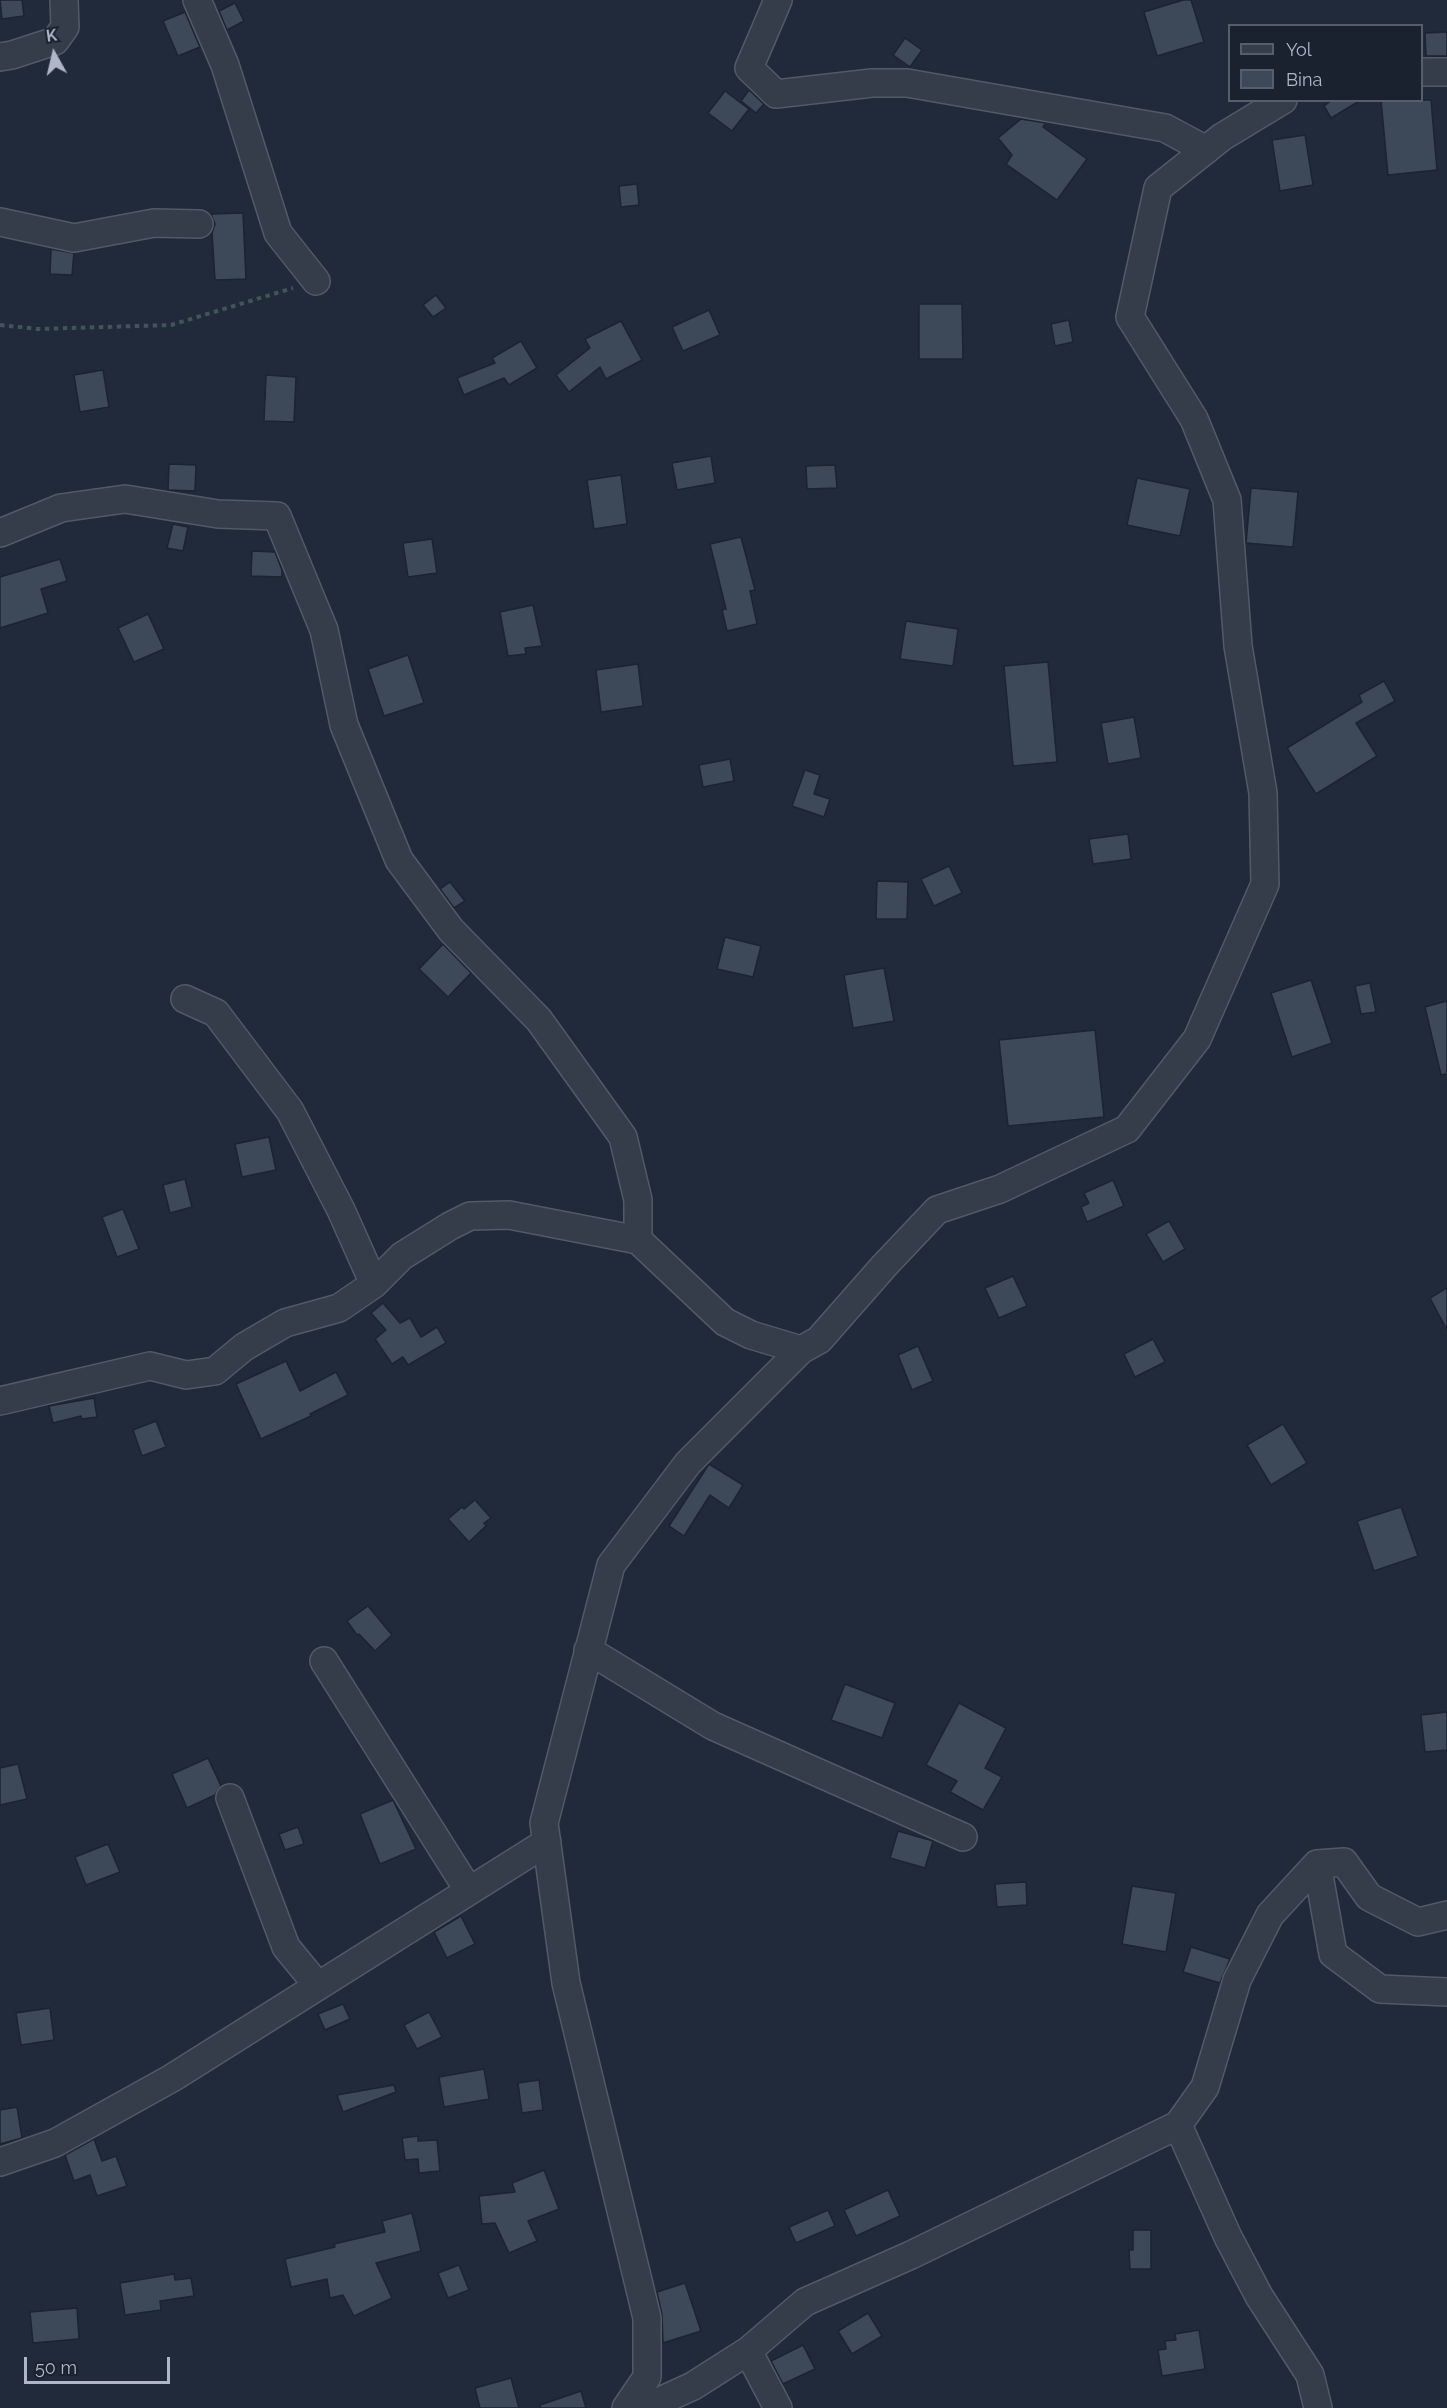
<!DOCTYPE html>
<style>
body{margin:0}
#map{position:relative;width:1447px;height:2408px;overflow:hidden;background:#212a3a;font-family:Raleway,sans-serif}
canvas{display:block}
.legend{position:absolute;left:1228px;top:24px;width:195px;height:78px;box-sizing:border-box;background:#1a212f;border:2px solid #565d6b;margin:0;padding:8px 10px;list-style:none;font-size:18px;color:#afb7c6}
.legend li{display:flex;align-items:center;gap:12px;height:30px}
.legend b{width:30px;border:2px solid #565d6b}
.north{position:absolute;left:24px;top:24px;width:60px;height:60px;-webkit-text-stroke:4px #1a212f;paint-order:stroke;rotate:352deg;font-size:16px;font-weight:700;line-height:24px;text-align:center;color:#afb7c6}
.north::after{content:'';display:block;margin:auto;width:21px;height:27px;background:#afb7c6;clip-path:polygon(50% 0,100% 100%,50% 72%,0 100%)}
.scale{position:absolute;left:24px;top:2357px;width:146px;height:27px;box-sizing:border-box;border:3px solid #afb7c6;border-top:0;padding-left:8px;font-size:18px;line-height:21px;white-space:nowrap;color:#afb7c6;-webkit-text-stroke:4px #1a212f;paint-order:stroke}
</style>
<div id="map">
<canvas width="1447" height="2408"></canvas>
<ul class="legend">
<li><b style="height:8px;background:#353c4a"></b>Yol</li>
<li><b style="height:16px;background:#3d4859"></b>Bina</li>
</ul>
<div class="north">K</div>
<div class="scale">50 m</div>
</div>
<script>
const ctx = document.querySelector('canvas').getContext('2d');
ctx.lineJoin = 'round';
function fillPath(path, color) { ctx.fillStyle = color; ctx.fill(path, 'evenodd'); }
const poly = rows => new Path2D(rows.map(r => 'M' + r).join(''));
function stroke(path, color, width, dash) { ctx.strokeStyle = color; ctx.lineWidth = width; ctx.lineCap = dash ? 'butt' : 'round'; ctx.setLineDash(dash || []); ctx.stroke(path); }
const building = poly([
 [0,0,22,0,24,16,2,19,0,0],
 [1183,0,1191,0,1204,42,1157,56,1144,12,1183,0],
 [235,3,244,21,227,30,219,11,235,3],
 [185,12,200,47,178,56,163,21,185,12],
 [1447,32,1447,56,1426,56,1425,33,1447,32],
 [905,38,922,50,910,67,893,55,905,38],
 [749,90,764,104,756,113,741,101,749,90],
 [725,91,749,109,732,131,708,113,725,91],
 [1332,100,1361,100,1331,118,1324,106,1332,100],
 [1381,100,1431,100,1437,170,1388,175,1381,100],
 [1021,119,1046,123,1043,127,1087,159,1057,200,1006,164,1012,155,998,138,1021,119],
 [1305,135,1313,185,1280,191,1272,140,1305,135],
 [637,184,639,205,621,207,619,186,637,184],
 [243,213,246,279,215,280,212,233,215,224,211,214,243,213],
 [51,249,74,253,72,275,50,274,51,249],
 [436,295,446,308,433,317,423,305,436,295],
 [919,304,962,304,963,359,919,359,919,304],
 [709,310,720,335,683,351,672,327,709,310],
 [1069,320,1073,342,1055,346,1051,324,1069,320],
 [621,321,642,360,606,379,600,367,569,392,556,375,590,348,585,339,621,321],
 [521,341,537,368,509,385,504,378,464,395,457,378,495,363,492,358,521,341],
 [103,370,109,407,80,412,74,375,103,370],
 [266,375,296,377,294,422,264,421,266,375],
 [711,456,715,483,677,490,672,463,711,456],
 [169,464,196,465,195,491,168,490,169,464],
 [835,465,837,488,807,489,806,466,835,465],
 [621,475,627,524,594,529,587,480,621,475],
 [1137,478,1190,489,1180,536,1127,525,1137,478],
 [1251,488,1298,492,1293,547,1246,543,1251,488],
 [173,524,188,527,183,551,167,548,173,524],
 [741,537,755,590,750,591,757,624,727,631,722,610,726,609,710,544,741,537],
 [432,539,437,573,408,577,403,543,432,539],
 [252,551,275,552,282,570,282,577,251,576,252,551],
 [60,559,67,581,41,589,48,613,0,628,0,577,60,559],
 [533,605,542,646,525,648,526,654,508,656,500,612,533,605],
 [148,614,164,649,134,662,118,628,148,614],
 [906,621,958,629,953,666,900,659,906,621],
 [408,655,424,703,384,716,368,669,408,655],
 [1048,662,1057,762,1013,766,1004,666,1048,662],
 [638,664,643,706,601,712,596,670,638,664],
 [1384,681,1395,701,1356,723,1377,756,1316,794,1287,748,1362,702,1359,695,1384,681],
 [1134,717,1141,758,1108,764,1101,723,1134,717],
 [730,759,734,781,703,787,699,765,730,759],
 [805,770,820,775,814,794,830,799,824,817,792,806,805,770],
 [1128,834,1131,859,1093,864,1089,839,1128,834],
 [949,866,962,893,934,906,921,879,949,866],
 [877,881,908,882,907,919,876,919,877,881],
 [450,882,465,901,454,908,440,889,450,882],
 [725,937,761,946,753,977,717,969,725,937],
 [443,944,471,973,448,997,419,969,443,944],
 [884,968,894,1021,853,1028,844,975,884,968],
 [1311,980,1332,1043,1292,1057,1271,993,1311,980],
 [1370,983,1376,1012,1361,1014,1355,986,1370,983],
 [1447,1001,1447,1074,1441,1075,1425,1007,1447,1001],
 [1095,1030,1104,1117,1008,1126,999,1040,1095,1030],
 [269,1137,276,1170,242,1177,235,1144,269,1137],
 [185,1179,192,1207,170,1213,163,1185,185,1179],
 [1113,1180,1124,1206,1087,1222,1081,1207,1089,1203,1084,1193,1113,1180],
 [123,1209,139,1249,117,1257,102,1217,123,1209],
 [1169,1221,1185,1249,1163,1262,1146,1234,1169,1221],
 [1013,1276,1027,1306,999,1318,985,1288,1013,1276],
 [1447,1288,1447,1330,1430,1298,1447,1288],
 [383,1303,400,1323,410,1318,421,1337,437,1327,446,1343,408,1365,403,1357,392,1364,375,1339,386,1330,371,1313,383,1303],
 [1153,1339,1165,1362,1135,1377,1124,1354,1153,1339],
 [918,1346,933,1381,912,1390,898,1355,918,1346],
 [286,1361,300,1391,336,1372,348,1395,310,1414,311,1416,261,1439,236,1384,286,1361],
 [94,1398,97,1417,82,1419,81,1416,53,1423,49,1406,94,1398],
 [156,1421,166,1447,142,1456,133,1430,156,1421],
 [1283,1424,1307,1463,1271,1485,1247,1445,1283,1424],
 [709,1464,743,1485,729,1508,710,1495,684,1536,669,1526,709,1464],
 [475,1500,491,1518,484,1523,486,1526,469,1542,448,1519,462,1507,464,1509,475,1500],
 [1401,1507,1418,1556,1374,1571,1357,1521,1401,1507],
 [368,1606,392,1635,375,1651,359,1634,357,1635,347,1621,368,1606],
 [845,1684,895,1703,882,1738,831,1720,845,1684],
 [959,1703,1006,1728,985,1768,1002,1777,983,1810,950,1792,957,1781,926,1765,959,1703],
 [1447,1712,1447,1750,1425,1752,1421,1715,1447,1712],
 [208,1758,221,1786,215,1795,187,1808,172,1774,208,1758],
 [18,1764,27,1799,0,1805,0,1768,18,1764],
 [393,1800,416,1849,380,1864,360,1814,393,1800],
 [298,1827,304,1844,285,1850,279,1834,298,1827],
 [898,1831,933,1841,925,1868,890,1858,898,1831],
 [108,1844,120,1872,86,1885,75,1857,108,1844],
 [1026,1882,1027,1905,997,1907,995,1884,1026,1882],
 [1132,1886,1176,1893,1166,1952,1122,1944,1132,1886],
 [461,1916,475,1944,447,1958,434,1932,461,1916],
 [1191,1947,1230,1959,1220,1983,1183,1972,1191,1947],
 [343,2004,350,2019,325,2030,318,2014,343,2004],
 [50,2008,54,2040,21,2045,16,2013,50,2008],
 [429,2012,442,2037,417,2049,404,2025,429,2012],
 [484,2069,489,2099,444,2107,439,2077,484,2069],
 [539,2080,543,2110,522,2113,518,2083,539,2080],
 [394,2085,396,2092,343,2112,337,2095,394,2085],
 [17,2107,22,2138,0,2144,0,2110,17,2107],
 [418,2136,418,2141,437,2140,440,2171,419,2173,418,2159,405,2160,402,2138,418,2136],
 [94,2139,102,2161,116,2156,127,2186,97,2196,90,2175,74,2181,65,2155,94,2139],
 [544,2170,559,2209,528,2221,537,2241,509,2253,495,2223,482,2224,479,2196,515,2192,512,2183,544,2170],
 [888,2190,900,2216,856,2236,844,2210,888,2190],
 [828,2210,835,2226,796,2243,789,2227,828,2210],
 [412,2213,421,2251,376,2263,392,2298,354,2316,343,2295,330,2298,327,2279,291,2287,285,2259,335,2247,334,2244,385,2232,382,2221,412,2213],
 [1133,2230,1151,2230,1151,2269,1130,2269,1129,2250,1133,2250,1133,2230],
 [459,2265,469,2290,448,2298,438,2273,459,2265],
 [174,2274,175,2280,191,2278,194,2296,160,2301,161,2310,125,2315,120,2283,174,2274],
 [685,2283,701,2331,663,2343,662,2315,657,2292,685,2283],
 [77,2308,79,2339,33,2343,30,2312,77,2308],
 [868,2313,882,2336,852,2354,838,2331,868,2313],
 [1199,2330,1205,2369,1162,2376,1158,2350,1166,2349,1165,2341,1176,2340,1175,2334,1199,2330],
 [803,2345,815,2369,783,2384,771,2361,803,2345],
 [511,2378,519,2408,480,2408,475,2388,511,2378],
 [581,2391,586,2408,540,2408,540,2405,581,2391]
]);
fillPath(building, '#3d4859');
stroke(building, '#1c2331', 1.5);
const minor = poly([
 [197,0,225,65,278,233,316,281],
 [778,0,749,68,776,94,872,83,907,83,1165,128,1206,150],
 [0,57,12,55,55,41,65,27,64,0],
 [1422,72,1447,72],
 [0,222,74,238,154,223,199,224],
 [0,533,61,508,125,499,218,514,277,516,324,630,344,725,399,860,451,930,539,1020,623,1137,638,1200,638,1240],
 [185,999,216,1013,290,1111,341,1210,374,1284],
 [0,1401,150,1366,186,1375,215,1371,244,1347,285,1323,339,1308,374,1284,402,1256,450,1226,470,1216,509,1215,638,1240,725,1322,751,1335,801,1350],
 [588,1650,713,1726,963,1837],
 [324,1661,469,1891],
 [230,1798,286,1947,318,1986],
 [1317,1864,1333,1954,1380,1989,1447,1992],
 [1178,2125,1228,2237,1259,2296,1310,2375,1318,2408],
 [0,2162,55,2143,172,2078,547,1842],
 [748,2351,778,2408],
 [626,2408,647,2377,647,2318,566,1983,544,1823,611,1565,688,1463,801,1350,819,1340,884,1266,937,1210,1000,1189,1127,1129,1197,1039,1265,884,1263,793,1238,646,1227,500,1194,419,1130,317,1158,188,1222,137,1283,100],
 [645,2408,693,2386,748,2351,805,2302,911,2255,1178,2125,1205,2087,1237,1980,1270,1915,1317,1864,1344,1862,1369,1897,1418,1922,1447,1915]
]);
stroke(minor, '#525a68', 30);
stroke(poly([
 [0,325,38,329,171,325,293,288]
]), '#415458', 4, [4.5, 4.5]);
stroke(minor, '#353c4a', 27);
</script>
